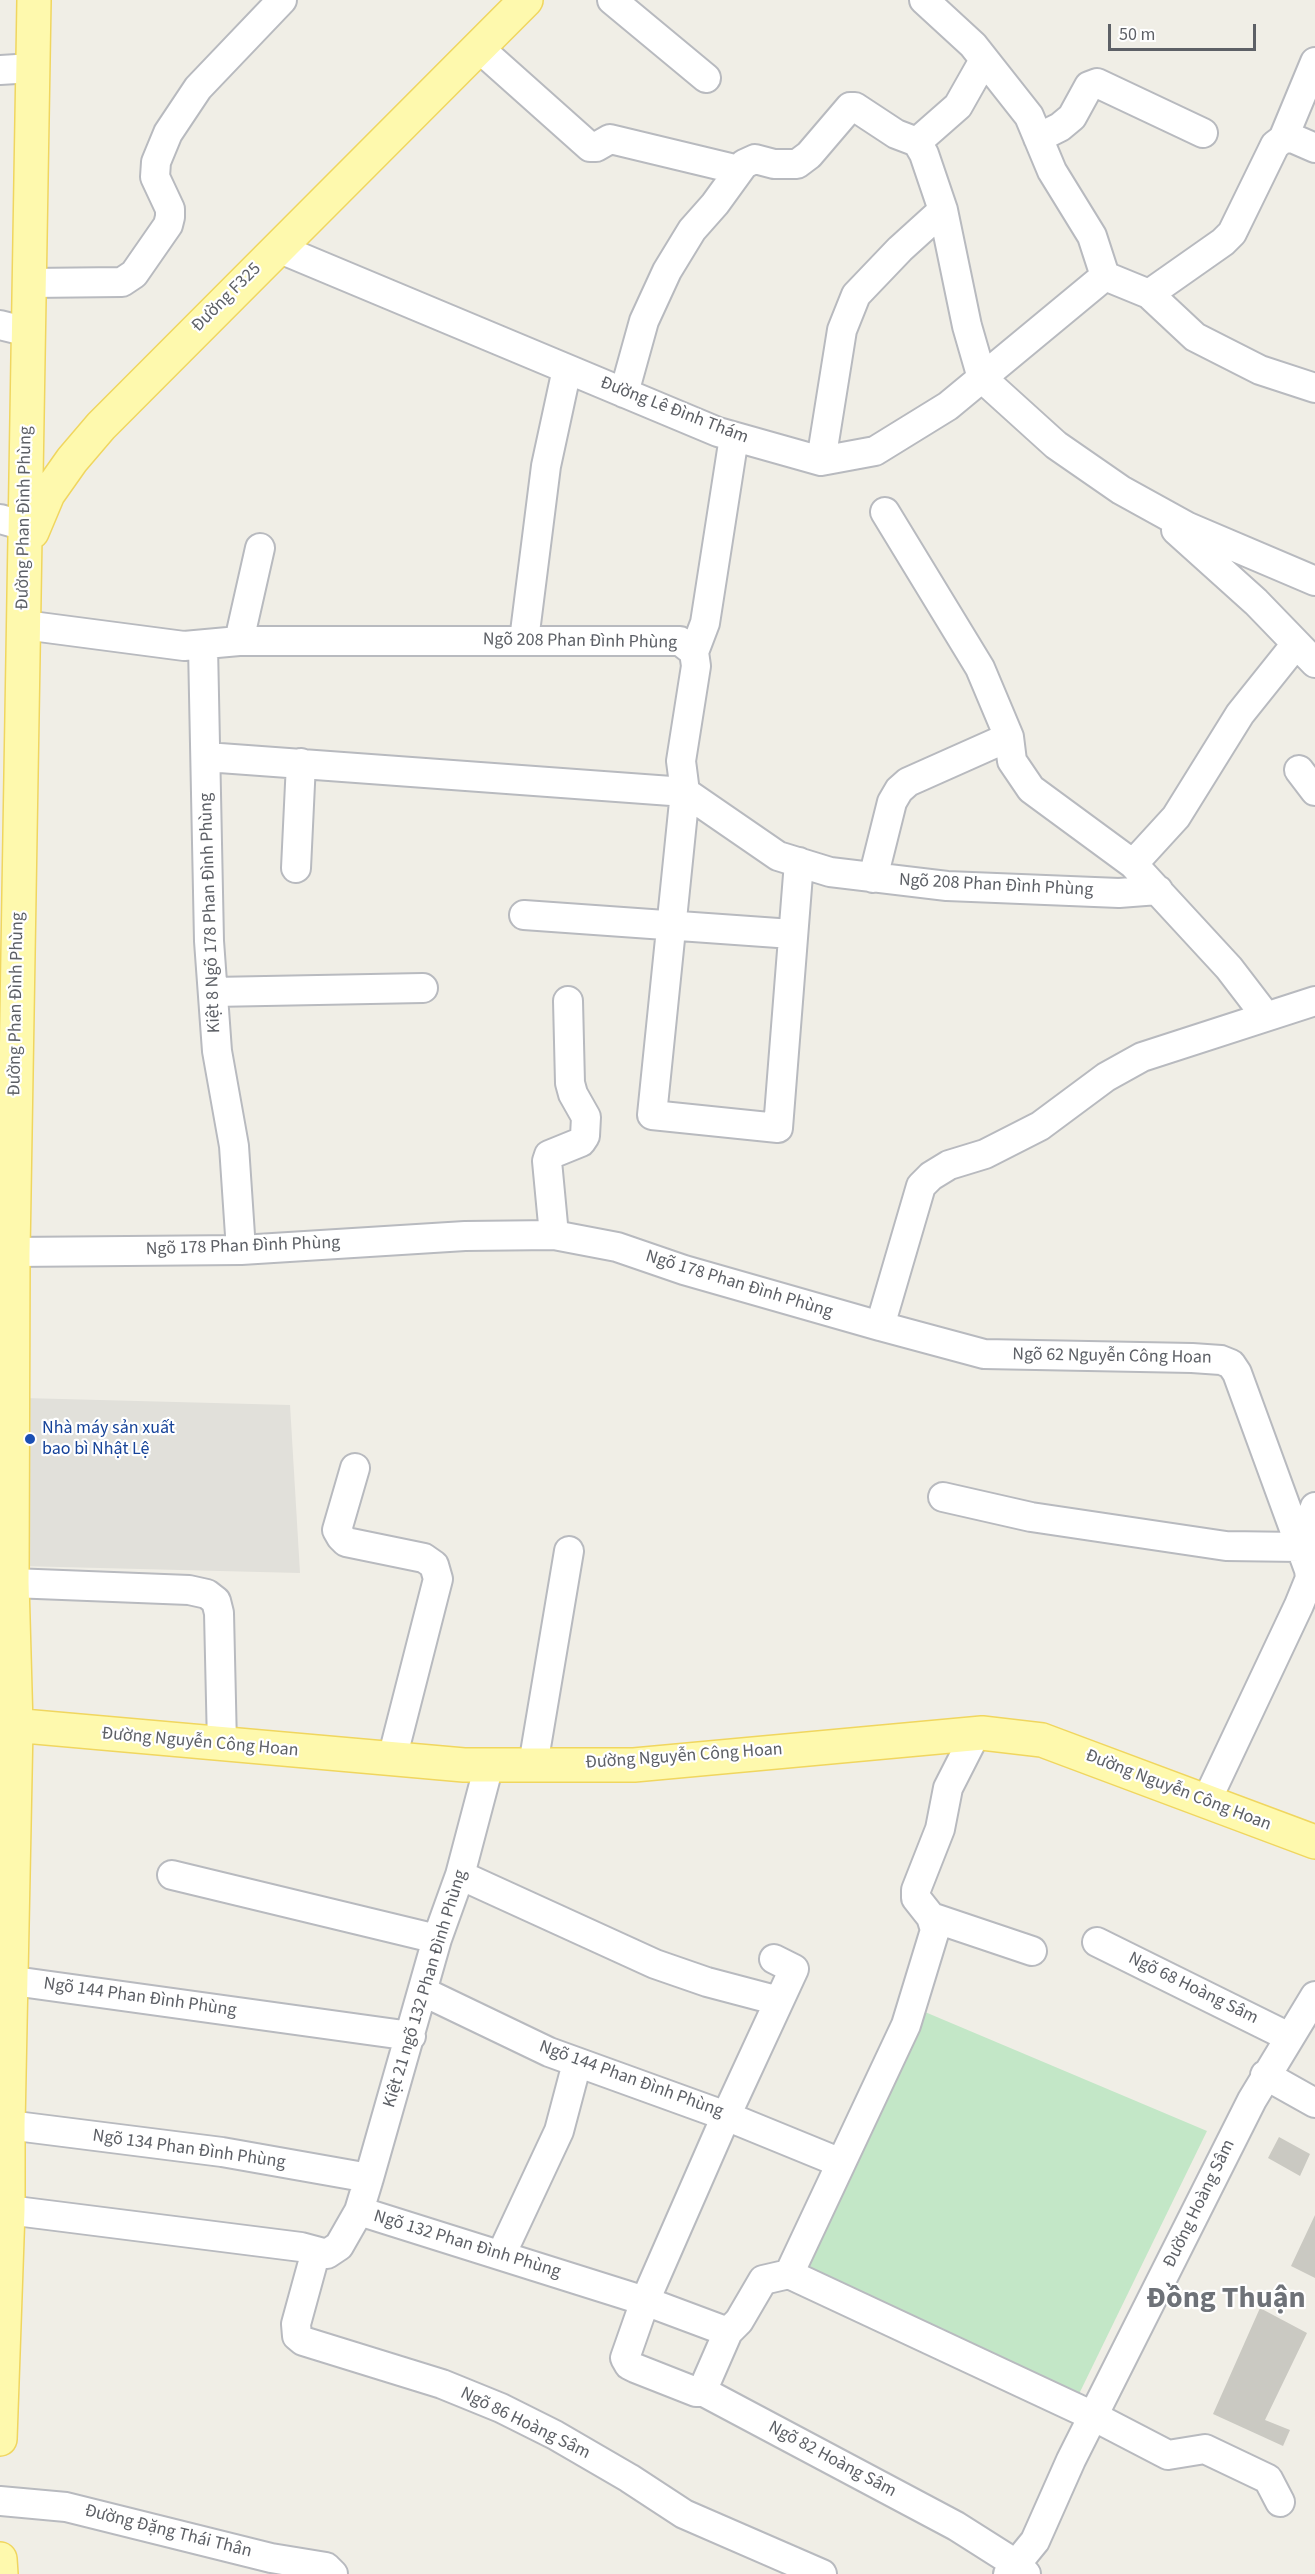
<!DOCTYPE html>
<meta charset="utf-8">
<style>
body{margin:0}
#map{position:relative;width:1315px;height:2574px;overflow:hidden;background:#f0eee6;font-family:"Source Sans 3",sans-serif}
canvas{display:block}
.scale{position:absolute;left:1108px;top:24px;width:148px;height:27px;box-sizing:border-box;border:3px solid #5d6066;border-top:0;padding-left:8px;font-size:18px;line-height:21px;white-space:nowrap;color:#5d6066;-webkit-text-stroke:4px #fff;paint-order:stroke}
</style>
<div id="map">
<canvas width="1315" height="2574"></canvas>
<div class="scale">50 m</div>
</div>
<script>
const ctx = document.querySelector('canvas').getContext('2d');
ctx.lineJoin = 'round';
function fillPath(path, color) { ctx.fillStyle = color; ctx.fill(path, 'evenodd'); }
const poly = rows => new Path2D(rows.map(r => 'M' + r).join(''));
function stroke(path, color, width, dash) { ctx.strokeStyle = color; ctx.lineWidth = width; ctx.lineCap = dash ? 'butt' : 'round'; ctx.setLineDash(dash || []); ctx.stroke(path); }
function drawText(font, color, halo, rows, align = 'center') {
  ctx.font = font + ' "Source Sans 3",sans-serif'; ctx.lineWidth = 4.5; ctx.setLineDash([]); ctx.textBaseline = 'middle'; ctx.strokeStyle = halo; ctx.fillStyle = color; for (const [text, x, y, turn = 0] of rows) {
    ctx.save(); ctx.translate(x, y); ctx.rotate((+turn || 0) * Math.PI / 180); ctx.textAlign = isNaN(turn) ? turn : align; if (halo) ctx.strokeText(text, 0, 0); ctx.fillText(text, 0, 0); ctx.restore();
  }
}
fillPath(poly([
 [24,1398,290,1405,300,1573,20,1566]
]), '#e1e0da');
fillPath(poly([
 [925,2012,1207,2131,1079,2394,803,2268]
]), '#c3e7c7');
fillPath(poly([
 [1279,2137,1310,2154,1300,2176,1268,2158],
 [1315,2215,1315,2278,1291,2266],
 [1260,2308,1307,2333,1265,2420,1290,2430,1283,2446,1213,2414]
]), '#cac9c2');
const minor = poly([
 [612,0,706,78],
 [924,0,973,45,1029,116,1052,171,1092,236,1105,276],
 [479,48,590,147,596,147,610,139,739,170],
 [984,60,958,106,917,142,924,154,943,210,967,326,982,378,1056,445,1121,490,1188,527,1315,581],
 [0,70,33,68],
 [1038,138,1060,127,1072,117,1089,86,1097,83,1203,133],
 [1283,139,1315,62],
 [278,248,718,432,821,461,875,451,948,406,1105,276],
 [1105,276,1149,294,1195,337,1260,370,1315,388],
 [30,283,122,282,134,274,168,225,170,217,170,209,155,177,156,162,168,133,198,88,282,0],
 [1149,294,1223,242,1232,233,1275,145,1283,139,1292,138,1315,148],
 [0,325,28,332],
 [624,393,644,321,667,271,692,230,715,204,744,164,755,159,774,164,797,164,809,155,850,107,855,107,896,134,917,142],
 [821,461,842,330,856,295,900,249,943,210],
 [885,512,980,668,1009,737,1012,761,1031,789,1133,864,1229,968,1265,1015],
 [0,519,25,526],
 [1176,530,1256,602,1315,663],
 [24,625,184,646,239,641,680,641,694,652,696,666,681,761,685,792,778,856,830,872,947,886,1119,893,1158,890],
 [524,640,546,466,567,369],
 [239,641,260,548],
 [203,646,209,941,217,1051,234,1146,241,1250],
 [694,652,705,623,734,437],
 [206,757,685,792,652,1115,778,1128,799,862],
 [1299,770,1315,791],
 [1133,864,1176,817,1240,714,1296,644],
 [296,868,301,763],
 [873,878,892,802,899,790,908,782,1009,737],
 [524,915,792,934],
 [213,992,423,988],
 [554,1235,547,1161,549,1155,581,1142,585,1136,586,1117,573,1094,570,1083,568,1001],
 [13,1252,241,1250,465,1236,554,1235,617,1247,684,1270,880,1326,921,1186,931,1176,949,1165,985,1154,1040,1126,1106,1077,1142,1057,1315,1001],
 [880,1326,984,1354,1192,1358,1221,1360,1231,1364,1237,1373,1309,1570,1310,1578,1299,1605,1206,1802],
 [355,1468,337,1530,341,1537,346,1542,424,1558,434,1565,438,1579,392,1759],
 [943,1497,1031,1517,1226,1546,1300,1547,1315,1549],
 [1300,1547,1315,1507],
 [12,1583,189,1590,207,1594,216,1601,219,1613,222,1745],
 [533,1765,569,1551],
 [172,1875,437,1939],
 [460,1875,655,1964,707,1982,779,2001],
 [931,1917,1032,1951],
 [1097,1942,1289,2037],
 [0,1979,411,2036],
 [424,1992,549,2052,726,2116,841,2163],
 [1265,2075,1315,2103],
 [8,2125,222,2152,369,2178],
 [8,2210,301,2247,327,2254,339,2246,359,2211,369,2178,437,1939,460,1875,489,1765],
 [359,2211,645,2301,728,2332],
 [316,2251,296,2324,297,2336,303,2341,442,2384,501,2408,555,2435,629,2478,684,2514,822,2574],
 [501,2255,559,2131,577,2063],
 [789,2274,906,2025,935,1930,931,1917,916,1898,916,1890,940,1829,948,1788,976,1733],
 [704,2392,696,2392,635,2368,629,2365,625,2358,645,2301,726,2116,794,1969,774,1959],
 [0,2501,66,2507,271,2558,326,2567,333,2574],
 [1008,2574,1035,2541,1071,2460,1252,2100,1315,1996],
 [1026,2574,1016,2564,956,2526,704,2392,704,2387,728,2332,739,2321,763,2280,789,2274,1093,2416,1168,2455,1205,2449,1268,2479,1280,2502]
]);
const major = poly([
 [32,532,48,494,72,460,101,426,526,0],
 [0,1724,464,1765,634,1765,982,1733,1042,1740,1315,1842],
 [0,2439,8,2210,8,2125,16,1726,12,1583,13,1252,34,0],
 [0,2559,1,2574]
]);
stroke(minor, '#b8babf', 32);
stroke(major, '#f0d65f', 36);
stroke(minor, '#fff', 28);
stroke(major, '#fef9ad', 33);
for (const [x, y, r, color] of [
 [30,1439,6,"#1a4fb4"]
]) { const dot = new Path2D(); dot.arc(x, y, r, 0, 2 * Math.PI); ctx.fillStyle = color; ctx.fill(dot); stroke(dot, '#fff', 2); }
drawText('18px', '#5d6066', '#fff', [
 ["Đường F325",227,298,-45],
 ["Đường Lê Đình Thám",674,411,21],
 ["Đường Phan Đình Phùng",25,518,-89],
 ["Ngõ 208 Phan Đình Phùng",580,642,1],
 ["Ngõ 208 Phan Đình Phùng",996,886,3],
 ["Kiệt 8 Ngõ 178 Phan Đình Phùng",211,913,-92],
 ["Đường Phan Đình Phùng",17,1004,-89],
 ["Ngõ 178 Phan Đình Phùng",243,1247,-2],
 ["Ngõ 178 Phan Đình Phùng",739,1285,17],
 ["Ngõ 62 Nguyễn Công Hoan",1112,1357,1],
 ["Đường Nguyễn Công Hoan",200,1743,5],
 ["Đường Nguyễn Công Hoan",684,1757,-4],
 ["Đường Nguyễn Công Hoan",1178,1791,21],
 ["Kiệt 21 ngõ 132 Phan Đình Phùng",426,1989,-73],
 ["Ngõ 68 Hoàng Sâm",1193,1989,26],
 ["Ngõ 144 Phan Đình Phùng",140,1998,8],
 ["Ngõ 144 Phan Đình Phùng",631,2080,20],
 ["Ngõ 134 Phan Đình Phùng",189,2150,8],
 ["Đường Hoàng Sâm",1200,2204,-64],
 ["Ngõ 132 Phan Đình Phùng",467,2245,17],
 ["Ngõ 86 Hoàng Sâm",525,2424,26],
 ["Ngõ 82 Hoàng Sâm",832,2460,28],
 ["Đường Đặng Thái Thân",168,2532,14]
]);
drawText('18px', '#164399', '#fff', [
 ["Nhà máy sản xuất",42,1429],
 ["bao bì Nhật Lệ",42,1450]
], 'left');
drawText('bold 30px', '#6e7278', '#fff', [
 ["Đồng Thuận",1226,2300]
]);
</script>
